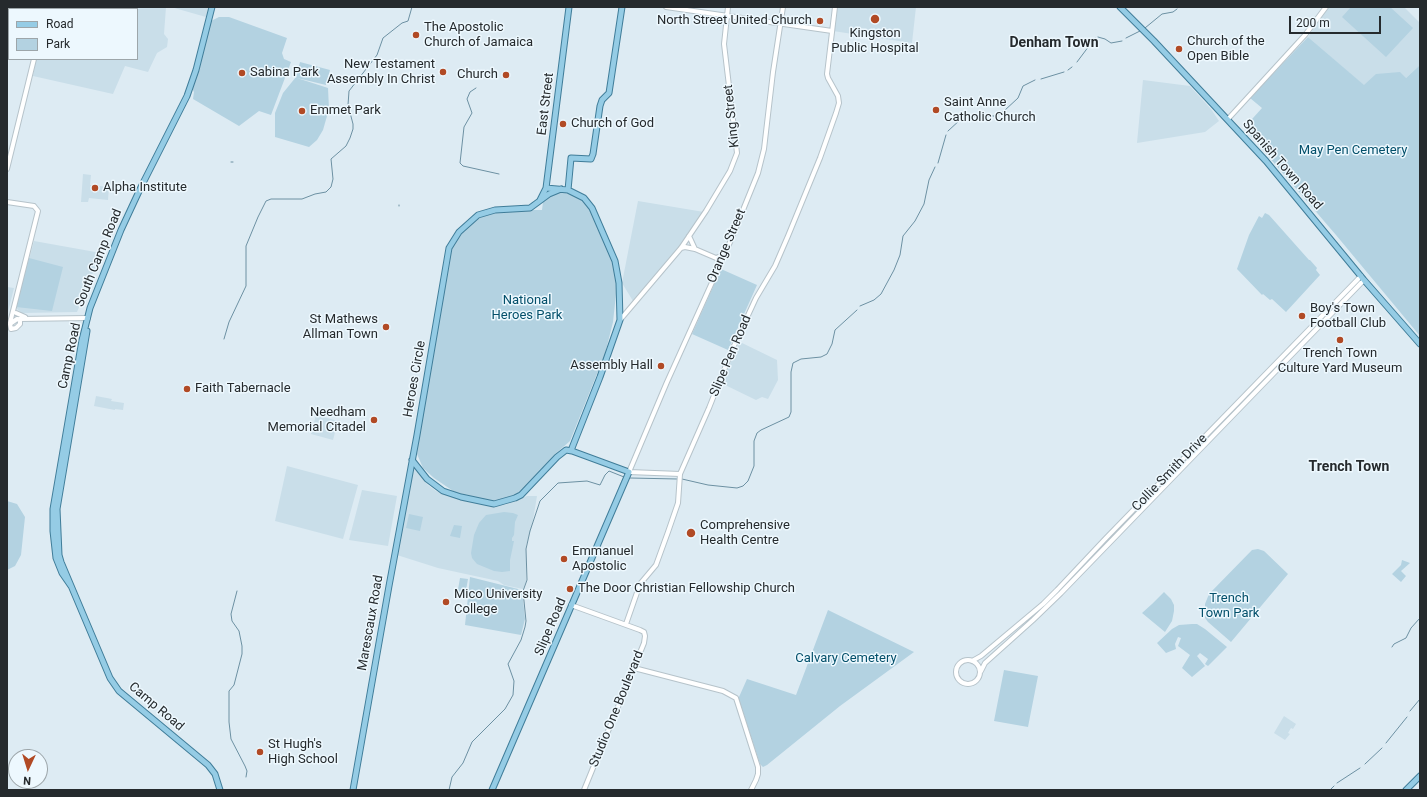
<!DOCTYPE html>
<style>
body{margin:0}
#map{position:relative;width:1427px;height:797px;overflow:hidden;background:#ddebf3;font-family:Roboto,sans-serif}
canvas{display:block}
.frame{position:absolute;inset:0;border:8px solid #252a2d;pointer-events:none}
.legend{position:absolute;left:8px;top:8px;width:130px;height:52px;box-sizing:border-box;background:#edf8fe;border:1px solid #9da6aa;margin:0;padding:5px 7px;list-style:none;font-size:12px;color:#252a2d}
.legend li{display:flex;align-items:center;gap:8px;height:20px}
.legend b{width:20px;border:1px solid #9da6aa}
.north{position:absolute;left:8px;top:749px;width:40px;height:40px;box-sizing:border-box;background:#edf8fe;border:1px solid #9da6aa;border-radius:50%;rotate:184deg;font-size:11px;font-weight:700;line-height:16px;text-align:center;color:#252a2d}
.north::after{content:'';display:block;margin:auto;width:14px;height:18px;background:#b14a25;clip-path:polygon(50% 0,100% 100%,50% 72%,0 100%)}
.scale{position:absolute;left:1289px;top:16px;width:92px;height:18px;box-sizing:border-box;border:2px solid #252a2d;border-top:0;padding-left:5px;font-size:12px;line-height:14px;white-space:nowrap;color:#252a2d;-webkit-text-stroke:3px #edf8fe;paint-order:stroke}
</style>
<div id="map">
<canvas width="1427" height="797"></canvas>
<div class="frame"></div>
<ul class="legend">
<li><b style="height:5px;background:#95cce5"></b>Road</li>
<li><b style="height:11px;background:#b3d2e1"></b>Park</li>
</ul>
<div class="north">N</div>
<div class="scale">200 m</div>
</div>
<script>
const ctx = document.querySelector('canvas').getContext('2d');
ctx.lineJoin = 'round';
function fillPath(path, color) { ctx.fillStyle = color; ctx.fill(path, 'evenodd'); }
const poly = rows => new Path2D(rows.map(r => 'M' + r).join(''));
function stroke(path, color, width, dash) { ctx.strokeStyle = color; ctx.lineWidth = width; ctx.lineCap = dash ? 'butt' : 'round'; ctx.setLineDash(dash || []); ctx.stroke(path); }
function drawText(font, color, halo, rows, align = 'center') {
  ctx.font = font + ' Roboto,sans-serif'; ctx.lineWidth = 3; ctx.setLineDash([]); ctx.textBaseline = 'middle'; ctx.strokeStyle = halo; ctx.fillStyle = color; for (const [text, x, y, turn = 0] of rows) {
    ctx.save(); ctx.translate(x, y); ctx.rotate((+turn || 0) * Math.PI / 180); ctx.textAlign = isNaN(turn) ? turn : align; if (halo) ctx.strokeText(text, 0, 0); ctx.fillText(text, 0, 0); ctx.restore();
  }
}
fillPath(poly([
 [46,7,166,7,164,34,168,39,167,47,157,53,148,72,125,66,113,94,33,76,36,59,137,59,137,9,45,9],
 [171,7,209,7,206,17],
 [837,7,916,7,912,43,833,31],
 [1328,7,1404,7,1420,23,1420,65,1406,78,1364,86,1308,37],
 [1143,80,1190,86,1211,109,1219,121,1205,132,1137,143],
 [83,174,91,175,90,185,109,187,108,200,89,198,88,202,81,202],
 [638,201,704,212,679,249,633,301,622,283],
 [34,241,101,253,77,312,22,313,18,310,16,307],
 [7,287,14,288,7,316],
 [740,342,777,360,778,380,768,399,762,397,756,400,721,383],
 [96,396,112,399,111,401,124,403,123,410,115,409,115,410,94,406],
 [316,415,338,421,333,440,311,434],
 [287,466,358,485,343,539,275,521],
 [415,467,428,485,436,491,448,496,491,506,505,505,527,496,537,496,532,526,526,546,526,582,523,589,504,585,498,581,438,568,397,555,411,481],
 [362,490,397,496,388,546,349,540],
 [1284,716,1296,724,1293,729,1291,728,1288,733,1290,734,1285,740,1274,733]
]), '#c9dee9');
fillPath(poly([
 [1351,7,1390,7,1413,28,1386,57,1342,17],
 [219,17,229,17,287,38,282,53,284,59,291,62,271,115,259,111,239,126,193,99,194,92,192,88,209,22],
 [1308,37,1364,85,1376,74,1400,72,1406,78,1420,65,1420,336,1336,235,1244,128,1262,108,1250,98],
 [300,62,330,70,326,85,297,78,328,88,329,109,323,130,317,140,309,147,275,137,275,113,283,93,296,77],
 [568,192,582,199,592,211,613,262,617,285,613,322,605,354,570,441,554,455,520,493,503,500,492,502,459,495,434,478,423,468,417,454,424,395,447,259,457,230,484,214,501,210,542,210,543,202,548,197,556,193],
 [1265,213,1269,215,1309,260,1310,260,1317,268,1316,270,1320,275,1286,312,1272,299,1270,300,1263,294,1262,295,1237,269,1249,235,1259,216,1262,218],
 [29,258,63,267,52,311,16,307],
 [721,269,757,285,728,350,692,334],
 [7,501,17,504,25,517,21,555,15,566,7,570],
 [504,512,513,513,518,515,515,522,514,535,512,538,512,541,514,541,510,560,510,571,502,572,494,571,477,564,472,558,471,553,474,535,479,523,486,515],
 [409,514,423,517,420,531,406,528],
 [454,525,462,526,460,538,450,536],
 [1258,549,1264,551,1288,574,1231,642,1208,622,1205,618,1205,604,1209,594,1252,550],
 [1402,560,1410,563,1401,571,1406,576,1401,582,1392,574,1401,565],
 [470,577,522,590,525,619,521,635,465,625],
 [460,578,468,579,465,596,457,595],
 [1164,592,1171,599,1174,605,1174,611,1172,621,1165,632,1142,613,1152,604],
 [828,610,914,652,840,706,767,765,763,767,760,764,739,700,739,697,747,679,796,695],
 [1192,624,1197,624,1205,629,1227,647,1208,666,1205,664,1208,659,1200,653,1197,656,1205,666,1192,677,1182,668,1190,655,1178,646,1181,638,1178,637,1175,644,1176,649,1166,653,1157,643,1172,629,1179,625],
 [1004,670,1038,676,1028,727,994,721]
]), '#b3d2e1');
stroke(poly([
 [1145,28,1162,14,1173,12,1177,9],
 [1098,37,1105,39,1111,43,1122,41],
 [1126,38,1140,31],
 [1077,62,1095,38],
 [1068,70,1072,67],
 [1041,79,1064,72],
 [476,88,470,92,467,99,472,113,464,127,460,163,463,166,499,174],
 [981,116,996,116,1004,111,1018,98,1023,86,1035,80],
 [948,131,961,119,967,117,975,116],
 [231,162,233,162],
 [938,163,946,135],
 [399,206,399,205],
 [860,306,874,300,881,294,894,270,900,255,903,236,915,221,924,204,929,180,935,167],
 [224,339,229,322,246,286,246,246,258,217,266,201,271,199,302,199,315,194,326,192,331,187,333,179,331,159,346,146,350,138,353,129,353,124,348,105,349,91,377,55,383,38,402,23,408,21,412,7],
 [630,478,677,479],
 [682,479,708,485,737,488,743,486,748,481,754,466,754,441,757,433,761,430,789,417,791,412,791,372,793,363,801,359,821,357,827,354,832,344,835,330,857,310],
 [237,591,231,614,232,621,239,631,242,646,242,654,234,685,229,691,229,722,231,739,245,766,247,771,246,777],
 [1392,647,1394,644,1406,638,1411,628,1420,618],
 [1410,711,1420,699],
 [1386,743,1407,717],
 [1365,764,1382,748],
 [1337,783,1360,768],
 [449,790,452,777,463,763,472,742,505,709,513,695,514,681,508,664,521,640,525,627,526,621,523,591,527,580,526,549,530,531,540,501,558,483,587,481,600,485,605,475,609,471,624,477],
 [1330,790,1334,786]
]), '#6c90a2', 1);
const minor = poly([
 [666,7,832,31],
 [43,9,43,7],
 [1228,119,1305,35,1326,7],
 [7,169,34,59],
 [7,202,34,206,38,211,10,323],
 [689,236,695,249],
 [681,248,685,247,695,249,716,258,721,256,724,253],
 [16,313,25,317],
 [17,319,20,320,20,324,16,328,11,329,10,324,17,319],
 [19,319,88,318],
 [620,320,681,248,706,211,730,171,737,153,724,44,728,7],
 [680,474,629,472,667,382,728,247,758,173,764,149,773,72,783,7],
 [571,605,640,630,644,632,645,636,644,643,584,790],
 [626,624,640,584,656,565,668,532,678,503,680,474,709,408,732,350,756,298,775,266,788,236,820,158,836,113,839,103,838,96,828,78,827,74,835,7],
 '956 672a12 12 0 1 1 24 0a12 12 0 1 1-24 0Z',
 [972,661,981,656,1043,604,1057,590,1106,538,1361,276],
 [634,668,723,691,736,698,758,767,758,774,756,780,751,790],
 [981,671,985,663,1033,620,1061,593,1364,280]
]);
const major = poly([
 [1120,7,1154,41,1266,161,1364,280,1420,344],
 [546,188,568,190,584,198,592,208,615,261,619,283,620,320,600,377,572,448,572,451],
 [568,190,571,158,591,159,593,154,600,106,602,100,609,93,622,7],
 [540,200,546,188,569,7],
 [87,331,57,509,59,555,61,562,110,678,119,691,208,765,215,774,220,790],
 [412,460,427,479,443,491,461,497,494,504,515,498,521,495,557,457,566,450,572,451,629,472,492,790],
 [71,586,62,573,56,558,53,531,53,509,82,340,90,308,121,230,141,187,187,96,196,70,212,7],
 [353,790,389,586,417,435,449,248,459,232,478,215,495,210,530,208,549,194,561,189],
 [1406,790,1420,776]
]);
stroke(minor, '#b6c3ca', 6);
stroke(major, '#407d99', 7);
stroke(minor, '#fff', 4);
stroke(major, '#95cce5', 5);
for (const [x, y, r, color] of [
 [875,19,5,"#b14a25"],
 [820,21,4,"#b14a25"],
 [416,35,4,"#b14a25"],
 [1179,49,4,"#b14a25"],
 [443,72,4,"#b14a25"],
 [242,73,4,"#b14a25"],
 [506,75,4,"#b14a25"],
 [936,110,4,"#b14a25"],
 [302,111,4,"#b14a25"],
 [563,124,4,"#b14a25"],
 [95,188,4,"#b14a25"],
 [1302,316,4,"#b14a25"],
 [386,327,4,"#b14a25"],
 [1340,340,4,"#b14a25"],
 [661,366,4,"#b14a25"],
 [187,389,4,"#b14a25"],
 [374,420,4,"#b14a25"],
 [691,533,5,"#b14a25"],
 [564,559,4,"#b14a25"],
 [570,589,4,"#b14a25"],
 [446,602,4,"#b14a25"],
 [260,752,4,"#b14a25"]
]) { const dot = new Path2D(); dot.arc(x, y, r, 0, 2 * Math.PI); ctx.fillStyle = color; ctx.fill(dot); stroke(dot, '#edf8fe', 1.5); }
drawText('13px', '#252a2d', '#edf8fe', [
 ["North Street United Church",812,21,"right"],
 ["The Apostolic",424,28],
 ["Church of Jamaica",424,43],
 ["Kingston",875,34,"center"],
 ["Public Hospital",875,49,"center"],
 ["Church of the",1187,42],
 ["Open Bible",1187,57],
 ["New Testament",435,65,"right"],
 ["Assembly In Christ",435,80,"right"],
 ["Sabina Park",250,73],
 ["Church",498,75,"right"],
 ["Saint Anne",944,103],
 ["Catholic Church",944,118],
 ["Emmet Park",310,111],
 ["Church of God",571,124],
 ["Alpha Institute",103,188],
 ["Boy's Town",1310,309],
 ["Football Club",1310,324],
 ["St Mathews",378,320,"right"],
 ["Allman Town",378,335,"right"],
 ["Trench Town",1340,354,"center"],
 ["Culture Yard Museum",1340,369,"center"],
 ["Assembly Hall",653,366,"right"],
 ["Faith Tabernacle",195,389],
 ["Needham",366,413,"right"],
 ["Memorial Citadel",366,428,"right"],
 ["Comprehensive",700,526],
 ["Health Centre",700,541],
 ["Emmanuel",572,552],
 ["Apostolic",572,567],
 ["The Door Christian Fellowship Church",578,589],
 ["Mico University",454,595],
 ["College",454,610],
 ["St Hugh's",268,745],
 ["High School",268,760]
], 'left');
drawText('13px', '#252a2d', '#edf8fe', [
 ["East Street",546,104,-83],
 ["King Street",732,116,-96],
 ["Spanish Town Road",1282,165,49],
 ["Orange Street",727,246,-67],
 ["South Camp Road",99,258,-68],
 ["Camp Road",70,356,-78],
 ["Slipe Pen Road",731,356,-67],
 ["Heroes Circle",415,379,-80],
 ["Collie Smith Drive",1170,473,-46],
 ["Marescaux Road",371,623,-80],
 ["Slipe Road",551,627,-67],
 ["Camp Road",156,707,40],
 ["Studio One Boulevard",617,709,-68]
]);
drawText('13px', '#034f6a', '#edf8fe', [
 ["May Pen Cemetery",1353,151],
 ["National",527,301],
 ["Heroes Park",527,316],
 ["Trench",1229,599],
 ["Town Park",1229,614],
 ["Calvary Cemetery",846,659]
]);
drawText('bold 14px', '#252a2d', '#edf8fe', [
 ["Denham Town",1054,43],
 ["Trench Town",1349,467]
]);
</script>
